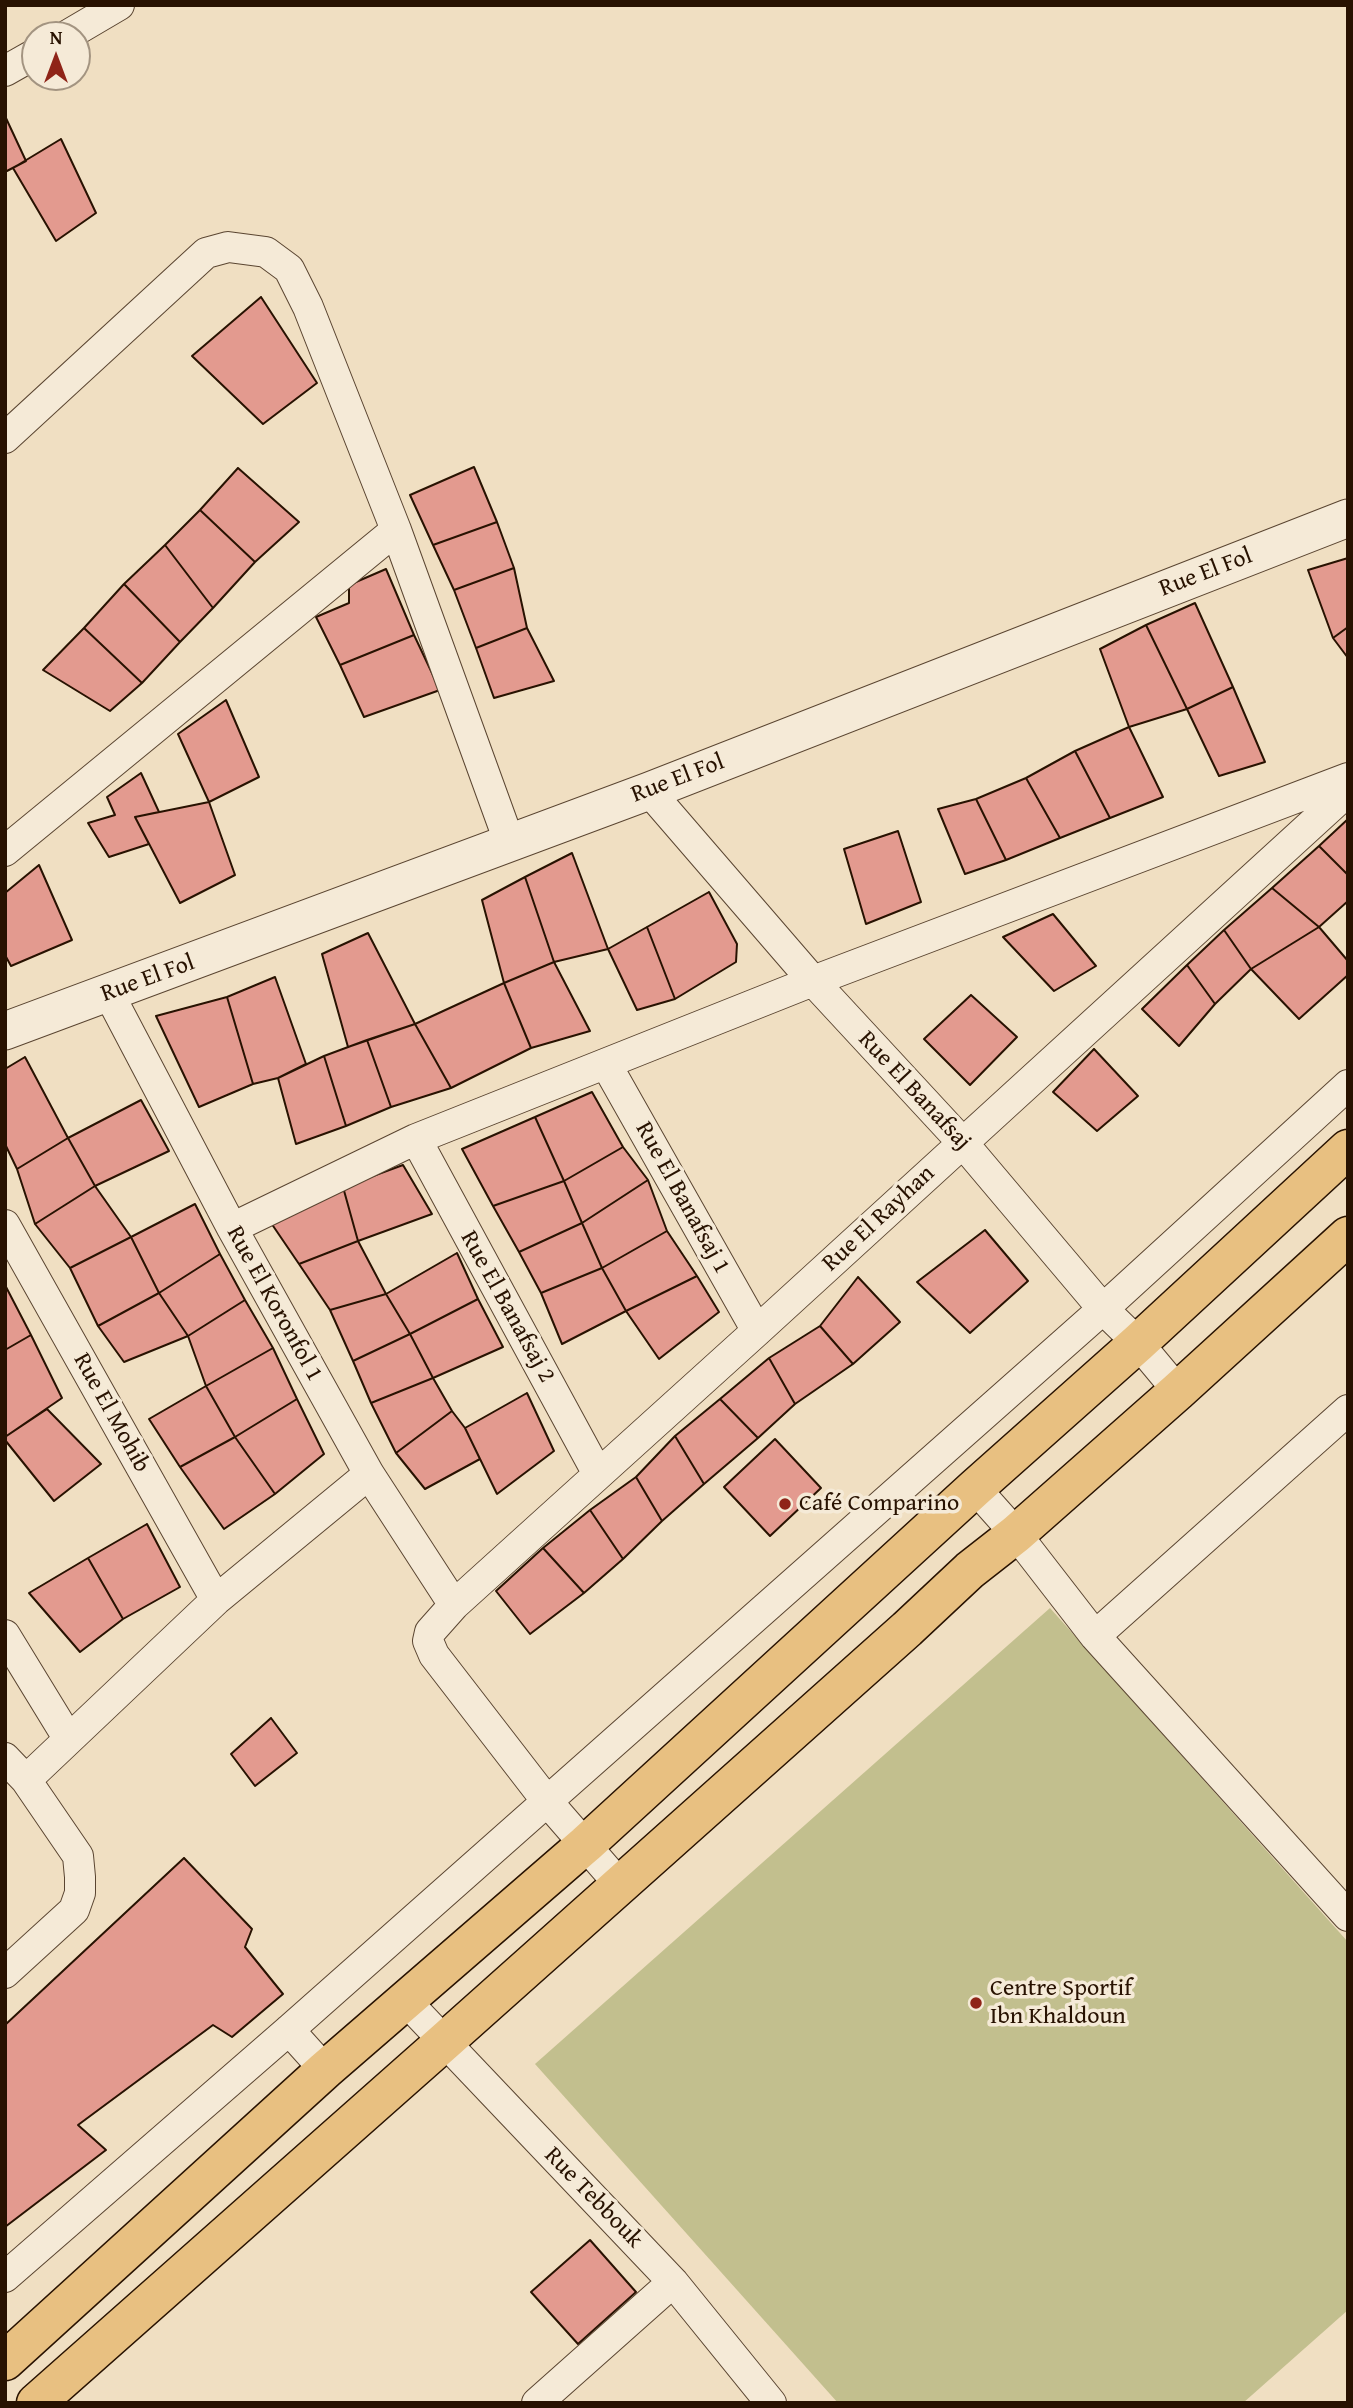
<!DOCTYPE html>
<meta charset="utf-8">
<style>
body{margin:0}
#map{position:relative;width:1353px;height:2408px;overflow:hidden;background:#f0dfc2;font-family:"Gentium Book Plus",serif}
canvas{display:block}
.frame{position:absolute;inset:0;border:7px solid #281201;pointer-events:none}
.north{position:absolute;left:21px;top:21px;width:70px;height:70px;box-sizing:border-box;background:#f5ead7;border:2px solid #a39481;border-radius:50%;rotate:0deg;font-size:19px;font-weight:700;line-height:28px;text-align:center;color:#281201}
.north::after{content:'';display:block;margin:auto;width:24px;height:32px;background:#8f2418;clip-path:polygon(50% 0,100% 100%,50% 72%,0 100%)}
</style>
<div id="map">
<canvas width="1353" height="2408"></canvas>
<div class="frame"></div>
<div class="north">N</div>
</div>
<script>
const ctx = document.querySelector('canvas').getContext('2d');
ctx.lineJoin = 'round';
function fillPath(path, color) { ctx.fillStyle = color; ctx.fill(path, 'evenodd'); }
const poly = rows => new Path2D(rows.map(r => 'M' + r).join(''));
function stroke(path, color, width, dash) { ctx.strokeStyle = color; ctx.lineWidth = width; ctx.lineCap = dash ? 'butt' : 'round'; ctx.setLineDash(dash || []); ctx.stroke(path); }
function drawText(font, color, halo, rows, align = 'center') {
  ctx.font = font + ' "Gentium Book Plus",serif'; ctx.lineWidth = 7; ctx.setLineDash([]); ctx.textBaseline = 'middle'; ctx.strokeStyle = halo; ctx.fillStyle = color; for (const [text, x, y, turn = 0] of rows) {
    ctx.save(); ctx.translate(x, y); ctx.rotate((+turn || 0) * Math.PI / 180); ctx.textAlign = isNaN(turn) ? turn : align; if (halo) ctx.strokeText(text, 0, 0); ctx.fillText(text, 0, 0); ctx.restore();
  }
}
fillPath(poly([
 [1050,1608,1348,1942,1348,2310,1243,2403,838,2403,535,2064]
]), '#c2bf8e');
const building = poly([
 [5,116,26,161,5,172,5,116],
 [61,139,96,213,56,241,13,168,61,139],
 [261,297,317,383,263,424,192,356,261,297],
 [474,467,497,522,433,545,410,495,474,467],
 [238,468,299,522,255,562,200,510,238,468],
 [200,510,255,562,213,608,165,545,200,510],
 [497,522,514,568,454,590,433,545,497,522],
 [165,545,213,608,180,642,124,584,165,545],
 [1348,558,1348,627,1333,638,1308,570,1348,558],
 [514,568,527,628,476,648,454,590,514,568],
 [386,569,414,635,340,665,316,617,349,603,349,585,386,569],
 [124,584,180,642,142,683,84,628,124,584],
 [1195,603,1233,687,1187,709,1146,625,1195,603],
 [1146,625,1187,709,1129,727,1100,649,1146,625],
 [1348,627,1348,658,1333,638,1348,627],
 [84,628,142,683,110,711,43,670,84,628],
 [527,628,554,681,494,698,476,648,527,628],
 [414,635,440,690,364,717,340,665,414,635],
 [1233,687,1265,762,1219,776,1187,709,1233,687],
 [226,700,259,777,209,802,178,734,226,700],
 [1129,727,1163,797,1110,818,1075,751,1129,727],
 [1075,751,1110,818,1060,838,1026,778,1075,751],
 [141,773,159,812,135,817,149,844,109,857,88,823,115,815,107,797,141,773],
 [1026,778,1060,838,1006,860,976,799,1026,778],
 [976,799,1006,860,965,874,938,809,976,799],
 [209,802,235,875,180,903,135,817,209,802],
 [1348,819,1348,875,1319,846,1348,819],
 [898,831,921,902,866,924,844,849,898,831],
 [1319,846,1348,875,1348,901,1319,927,1272,888,1319,846],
 [572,853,608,949,554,962,525,877,572,853],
 [39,865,72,940,11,966,5,955,5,893,39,865],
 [525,877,554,962,504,983,482,900,525,877],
 [1272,888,1319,927,1251,969,1224,930,1272,888],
 [709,892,737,944,736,962,675,999,647,927,709,892],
 [1053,914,1096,966,1054,991,1003,937,1053,914],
 [647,927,675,999,637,1010,608,949,647,927],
 [1319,927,1348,961,1348,975,1299,1019,1251,969,1319,927],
 [1224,930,1251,969,1215,1004,1187,965,1224,930],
 [368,933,415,1024,348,1047,322,954,368,933],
 [554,962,590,1031,531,1048,504,983,554,962],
 [1187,965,1215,1004,1179,1046,1142,1009,1187,965],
 [275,977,306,1064,278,1078,253,1084,227,997,275,977],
 [504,983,531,1048,451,1088,415,1024,504,983],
 [971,995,1017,1037,970,1085,924,1039,971,995],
 [227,997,253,1084,199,1107,156,1016,227,997],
 [415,1024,451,1088,391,1107,367,1040,415,1024],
 [367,1040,391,1107,346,1126,324,1056,367,1040],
 [1094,1049,1138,1096,1097,1131,1053,1092,1094,1049],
 [324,1056,346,1126,296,1144,278,1078,324,1056],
 [25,1057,68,1138,17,1169,5,1144,5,1069,25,1057],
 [592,1092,623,1147,564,1181,535,1117,592,1092],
 [141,1100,169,1151,95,1186,68,1138,141,1100],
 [535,1117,564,1181,493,1206,462,1149,535,1117],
 [68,1138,95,1186,35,1224,17,1169,68,1138],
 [623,1147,648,1180,582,1223,564,1181,623,1147],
 [403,1165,432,1214,358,1241,343,1187,403,1165],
 [648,1180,667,1231,602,1268,582,1223,648,1180],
 [564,1181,582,1223,519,1252,493,1206,564,1181],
 [95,1186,131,1237,70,1268,35,1224,95,1186],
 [343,1187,358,1241,299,1264,267,1217,343,1187],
 [195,1204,220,1254,159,1293,131,1237,195,1204],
 [582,1223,602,1268,541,1293,519,1252,582,1223],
 [985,1230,1028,1281,970,1333,917,1282,985,1230],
 [667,1231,697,1276,626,1311,602,1268,667,1231],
 [131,1237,159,1293,98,1326,70,1268,131,1237],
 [358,1241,386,1294,330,1310,299,1264,358,1241],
 [457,1253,478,1299,410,1334,386,1294,457,1253],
 [220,1254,245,1300,188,1336,159,1293,220,1254],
 [602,1268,626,1311,562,1344,541,1293,602,1268],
 [697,1276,719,1312,659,1359,626,1311,697,1276],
 [858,1277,900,1322,853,1364,820,1326,858,1277],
 [5,1285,31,1335,5,1350,5,1285],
 [159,1293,188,1336,124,1362,98,1326,159,1293],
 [386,1294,410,1334,353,1361,330,1310,386,1294],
 [478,1299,503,1347,433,1378,410,1334,478,1299],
 [245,1300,273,1348,206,1386,188,1336,245,1300],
 [820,1326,853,1364,795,1404,769,1358,820,1326],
 [410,1334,433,1378,371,1403,353,1361,410,1334],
 [31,1335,62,1398,5,1437,5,1350,31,1335],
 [273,1348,297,1399,235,1437,206,1386,273,1348],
 [769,1358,795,1404,758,1438,720,1399,769,1358],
 [433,1378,452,1411,396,1453,371,1403,433,1378],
 [206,1386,235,1437,180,1467,149,1419,206,1386],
 [527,1393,554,1451,497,1494,465,1428,527,1393],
 [297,1399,324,1454,275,1494,235,1437,297,1399],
 [720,1399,758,1438,704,1484,675,1436,720,1399],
 [47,1409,101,1464,54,1501,5,1440,5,1437,47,1409],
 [452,1411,465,1428,480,1459,425,1489,396,1453,452,1411],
 [675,1436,704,1484,662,1521,636,1477,675,1436],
 [235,1437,275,1494,224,1529,180,1467,235,1437],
 [775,1439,821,1488,770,1536,724,1487,775,1439],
 [636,1477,662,1521,623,1559,590,1510,636,1477],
 [590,1510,623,1559,584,1593,543,1548,590,1510],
 [147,1524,180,1587,123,1619,88,1558,147,1524],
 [543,1548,584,1593,530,1634,496,1591,543,1548],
 [88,1558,123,1619,80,1652,29,1593,88,1558],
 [271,1718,297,1753,255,1786,231,1754,271,1718],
 [184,1858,252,1929,245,1947,283,1994,232,2037,213,2025,78,2125,106,2150,5,2227,5,2025,184,1858],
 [590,2240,636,2292,578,2344,531,2292,590,2240]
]);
fillPath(building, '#e39a8f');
stroke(building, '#281201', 2);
const minor = poly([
 [68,35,119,5],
 [5,71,35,54],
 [5,438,206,253,228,247,266,252,289,269,308,307,396,530,510,844],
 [649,791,813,981,962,1142,1103,1309,1138,1343,1178,1391],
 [5,851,396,530],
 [109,994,232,1228,369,1474,454,1605],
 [606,1064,757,1331],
 [416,1139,598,1474],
 [5,1225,216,1600],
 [232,1228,416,1139,813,981,1348,778],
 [975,1488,1016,1534,1095,1636,1348,1916],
 [5,1635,68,1738],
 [1095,1636,1348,1410],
 [5,1758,26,1780,78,1856,80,1877,80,1893,74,1910,5,1973],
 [26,1780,216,1600,369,1474],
 [620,1885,546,1800,434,1655,428,1641,430,1632,454,1605,757,1331,1348,791],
 [405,2000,673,2282,771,2403],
 [289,2030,325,2070],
 [5,2277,289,2030,1103,1309,1348,1085],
 [537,2403,673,2282]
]);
const tertiary = poly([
 [5,1031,649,791,1348,518]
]);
const primary = poly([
 [5,2361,325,2070,586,1844,975,1488,1138,1343,1348,1149],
 [36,2403,444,2042,907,1629,970,1570,1016,1534,1178,1391,1348,1236]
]);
stroke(minor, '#5a4531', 32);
stroke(tertiary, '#5a4531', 39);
stroke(primary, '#281201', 41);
stroke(minor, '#f5ead7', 30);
stroke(tertiary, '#f5ead7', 37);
stroke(primary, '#e8c081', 38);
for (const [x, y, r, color] of [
 [785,1504,7,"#8f2418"],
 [976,2003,7,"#8f2418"]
]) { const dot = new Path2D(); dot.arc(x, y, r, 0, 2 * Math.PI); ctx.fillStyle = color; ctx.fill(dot); stroke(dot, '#f5ead7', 2.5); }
drawText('24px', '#281201', '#f5ead7', [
 ["Rue El Fol",1206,573,-21],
 ["Rue El Fol",678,779,-21],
 ["Rue El Fol",148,979,-20],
 ["Rue El Banafsaj",914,1091,47],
 ["Rue El Banafsaj 1",682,1198,61],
 ["Rue El Rayhan",879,1219,-43],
 ["Rue El Koronfol 1",274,1304,61],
 ["Rue El Banafsaj 2",507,1307,61],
 ["Rue El Mohib",111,1413,61],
 ["Rue Tebbouk",593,2198,46]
]);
drawText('24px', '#281201', '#f5ead7', [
 ["Café Comparino",799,1504],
 ["Centre Sportif",990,1989],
 ["Ibn Khaldoun",990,2017]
], 'left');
</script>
